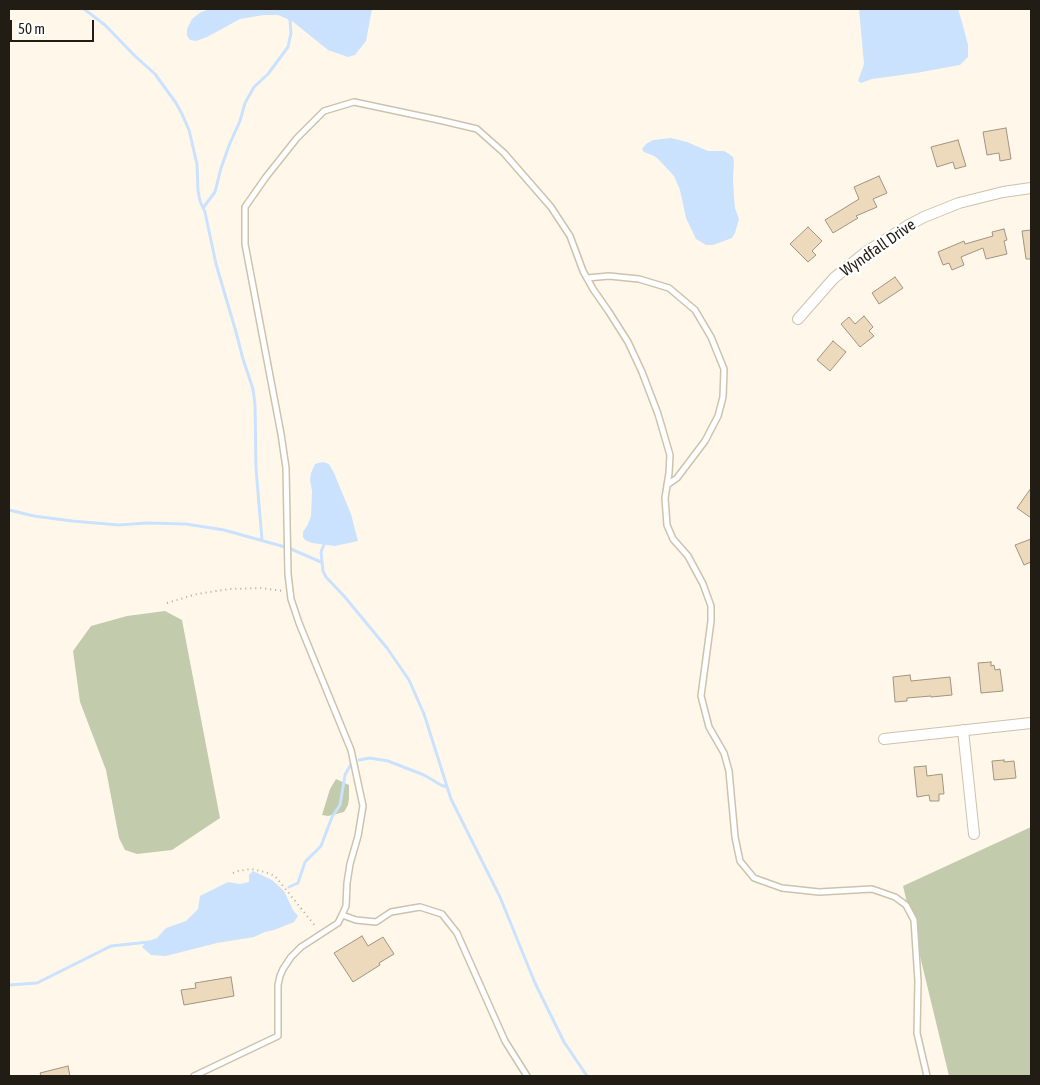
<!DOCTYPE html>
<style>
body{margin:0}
#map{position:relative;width:1040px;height:1085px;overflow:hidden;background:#fff8ea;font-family:"Asap Condensed",sans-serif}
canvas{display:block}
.frame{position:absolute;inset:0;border:10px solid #211d14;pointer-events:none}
.scale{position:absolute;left:10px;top:20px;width:84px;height:22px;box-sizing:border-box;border:2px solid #211d14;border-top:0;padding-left:6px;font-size:15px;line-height:18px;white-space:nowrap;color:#211d14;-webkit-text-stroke:4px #fff;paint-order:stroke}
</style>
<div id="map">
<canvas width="1040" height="1085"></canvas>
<div class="frame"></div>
<div class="scale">50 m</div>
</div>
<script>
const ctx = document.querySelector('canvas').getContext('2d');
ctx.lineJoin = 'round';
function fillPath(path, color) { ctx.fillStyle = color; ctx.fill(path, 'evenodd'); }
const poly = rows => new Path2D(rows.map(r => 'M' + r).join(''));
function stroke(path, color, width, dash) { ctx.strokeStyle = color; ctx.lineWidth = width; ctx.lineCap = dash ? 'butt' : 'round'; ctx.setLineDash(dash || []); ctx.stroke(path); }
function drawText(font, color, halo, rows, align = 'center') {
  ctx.font = font + ' "Asap Condensed",sans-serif'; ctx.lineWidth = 4.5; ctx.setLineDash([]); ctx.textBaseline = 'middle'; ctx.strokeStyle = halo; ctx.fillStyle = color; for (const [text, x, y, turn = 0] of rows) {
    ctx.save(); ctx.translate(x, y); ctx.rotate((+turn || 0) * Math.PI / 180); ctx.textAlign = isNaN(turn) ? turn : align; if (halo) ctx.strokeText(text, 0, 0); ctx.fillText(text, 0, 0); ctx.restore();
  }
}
fillPath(poly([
 [165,611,182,620,220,818,172,850,137,854,125,850,119,838,106,770,80,702,73,651,91,626,127,616],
 [336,779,349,785,349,799,348,805,344,812,328,816,322,815,330,789],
 [1031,827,1031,1076,949,1076,903,886]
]), '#c2ccac');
fillPath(poly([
 [210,9,372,9,366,41,355,55,348,57,328,50,292,21,278,15,264,15,240,19,207,37,196,41,190,40,187,36,187,29,192,19,201,12],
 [859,9,958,9,962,22,968,45,968,57,960,65,916,73,872,79,861,83,858,81,864,64],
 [671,138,687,142,708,151,724,151,729,154,733,157,734,162,733,179,734,197,735,208,739,219,735,233,732,238,713,245,706,245,696,239,686,218,680,190,674,176,658,159,654,156,644,152,642,149,646,144,653,140],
 [323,462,329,464,334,473,351,514,358,541,335,546,312,543,305,540,303,537,303,532,308,524,311,516,312,491,310,480,311,473,315,464],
 [253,871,272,880,284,891,293,910,298,916,294,922,274,930,265,932,254,937,217,943,166,956,151,955,142,947,146,942,157,938,166,928,186,921,198,909,200,896,228,882,240,884,249,882,249,875]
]), '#cae2fe');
stroke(poly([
 [84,9,105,25,135,56,155,74,176,103,182,114,189,130,197,164,198,191,200,201,205,212,216,264,236,332,243,359,253,389,255,405,256,468,262,540],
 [203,208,215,192,221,168,230,143,240,121,245,103,254,87,268,74,288,47,291,33,290,20,288,17],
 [9,510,34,516,72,521,119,525,147,523,186,524,224,530,285,547],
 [325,542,321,552,323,571,326,577,344,596,387,648,409,680,424,714,451,799,500,897,535,983,564,1042,587,1076],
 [291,549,321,562],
 [359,760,370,758,388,761,424,775,441,785,447,787],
 [289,887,298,883,305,862,321,846,332,817,340,805,345,775,351,764],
 [9,985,37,983,111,946,149,942]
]), '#cae2fe', 3);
const building = poly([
 [1006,128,1011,159,1000,161,999,153,987,155,983,132,1006,128],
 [958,140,966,166,955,169,953,162,937,167,931,147,958,140],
 [879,176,887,193,873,199,877,207,856,216,858,218,833,233,825,220,859,199,854,187,879,176],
 [808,227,822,241,812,251,816,255,808,262,790,244,808,227],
 [1004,229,1007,240,1004,241,1007,254,986,259,983,248,961,257,964,265,952,270,949,263,943,265,938,252,964,241,965,244,993,236,992,232,1004,229],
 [1031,230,1031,259,1026,259,1022,231,1031,230],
 [895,277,903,288,879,304,872,293,895,277],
 [864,316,873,327,869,331,874,336,860,347,841,324,849,317,855,324,864,316],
 [833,341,846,352,830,371,817,360,833,341],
 [1031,488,1031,518,1017,508,1031,488],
 [1031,539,1031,562,1024,565,1015,545,1031,539],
 [991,662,991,666,994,665,995,670,1000,669,1003,691,981,693,978,663,991,662],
 [910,675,911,681,950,677,952,695,931,697,931,696,907,698,907,701,895,702,893,677,910,675],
 [1004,760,1004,762,1014,761,1016,778,994,780,992,761,1004,760],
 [926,766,927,776,942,774,944,794,939,794,939,801,930,801,929,795,917,797,914,767,926,766],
 [362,936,368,946,383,937,394,954,379,963,380,965,353,982,334,953,362,936],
 [231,977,234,996,184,1005,181,990,196,988,195,983,231,977],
 [68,1066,70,1076,41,1076,40,1073,68,1066]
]);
fillPath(building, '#edd9bb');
stroke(building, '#a19480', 1);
const lane = poly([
 [587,278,609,276,639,279,669,288,695,310,711,337,724,369,723,397,718,416,705,441,677,478,667,485],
 [342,915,356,920,376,922,391,912,420,907,442,914,457,933,505,1041,527,1076],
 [194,1076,278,1036,278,985,280,976,283,969,291,957,301,947,338,923,342,915,346,906,347,883,350,864,358,836,363,806,351,750,299,623,291,599,288,574,286,468,281,434,245,244,245,207,266,177,297,138,324,111,354,102,439,120,477,129,504,153,551,207,570,236,583,271,593,289,609,312,628,342,642,372,658,414,670,455,669,473,665,498,667,525,673,539,688,556,703,584,711,606,711,621,701,696,709,727,724,753,729,771,735,837,740,861,754,878,782,888,819,892,872,889,895,897,906,905,914,920,918,981,917,1033,927,1076]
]);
const street = poly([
 [798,319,834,278,866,252,907,226,924,217,959,203,1003,192,1031,188],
 [963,730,974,834],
 [884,739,1031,723]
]);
stroke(lane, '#cdc2ac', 8);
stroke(street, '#cdc2ac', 12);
stroke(poly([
 [167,603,197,594,230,589,261,588,283,591],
 [233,873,238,871,251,869,265,872,275,876,316,927]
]), '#b1ab9f', 2, [1, 4]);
stroke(lane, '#fff', 5);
stroke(street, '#fff', 10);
drawText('16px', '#211d14', '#fff', [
 ["Wyndfall Drive",878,248,-35]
]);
</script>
